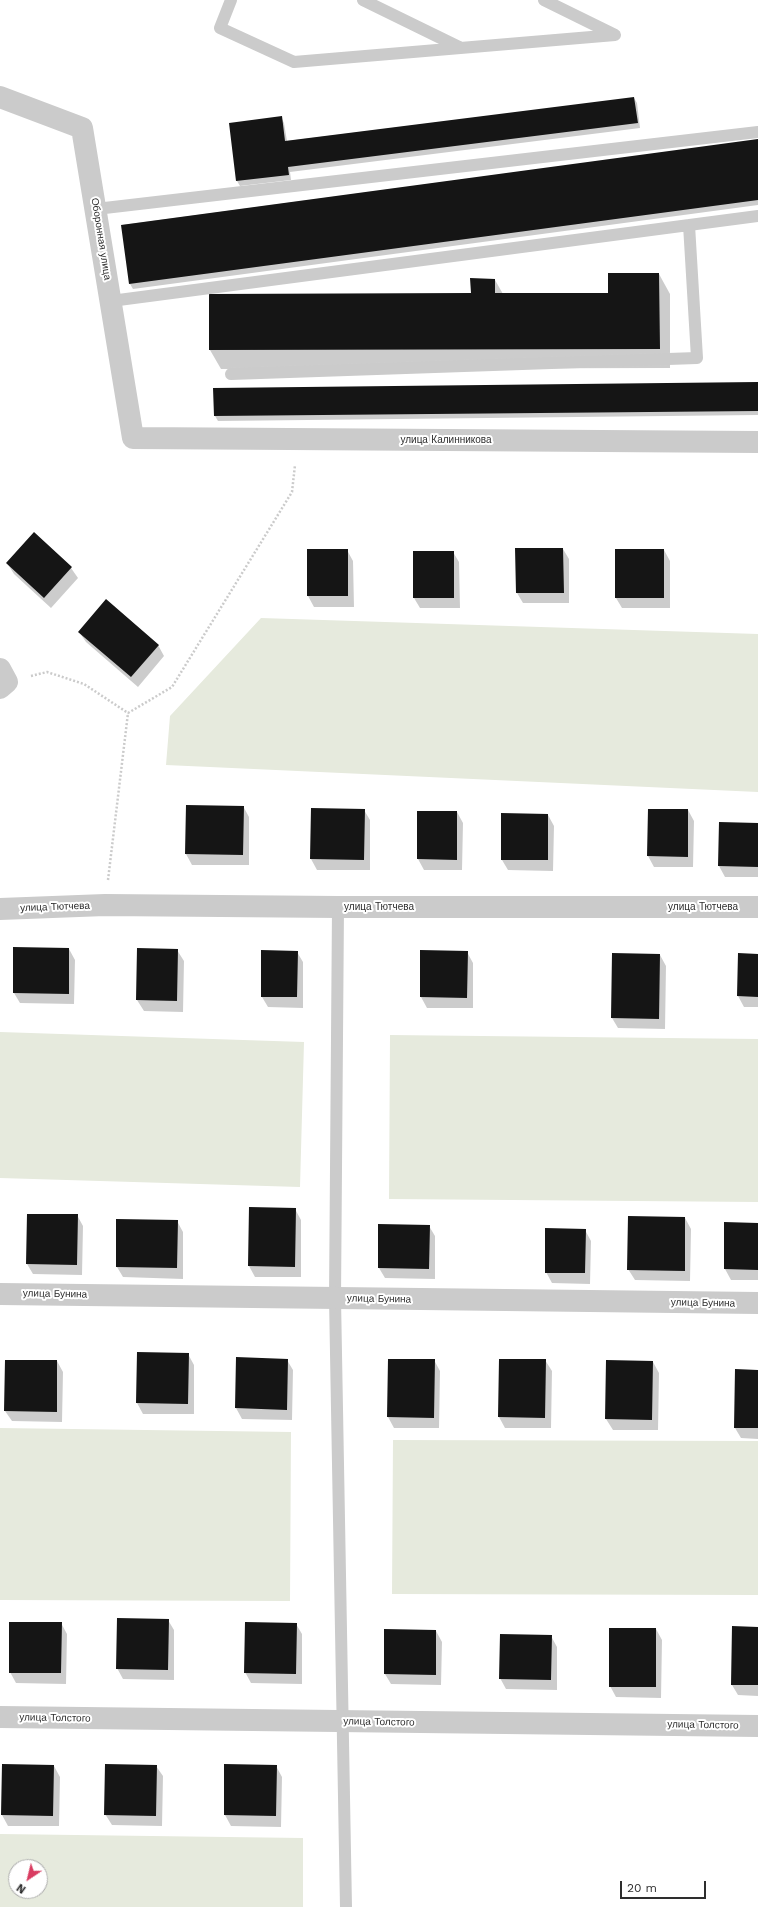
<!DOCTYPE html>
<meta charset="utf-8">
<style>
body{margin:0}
#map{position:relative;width:758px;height:1907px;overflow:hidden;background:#fff;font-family:"Work Sans",sans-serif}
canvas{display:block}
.north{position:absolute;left:8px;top:1859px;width:40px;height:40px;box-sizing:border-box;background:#fff;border:1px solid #ababab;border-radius:50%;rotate:215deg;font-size:11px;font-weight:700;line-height:16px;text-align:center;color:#2e2e2e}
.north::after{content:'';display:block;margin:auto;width:14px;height:18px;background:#d93c61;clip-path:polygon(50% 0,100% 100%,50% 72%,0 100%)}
.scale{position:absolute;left:620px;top:1881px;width:86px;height:18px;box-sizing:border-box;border:2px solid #2e2e2e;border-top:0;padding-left:5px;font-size:12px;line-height:14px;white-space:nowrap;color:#2e2e2e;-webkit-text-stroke:3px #fff;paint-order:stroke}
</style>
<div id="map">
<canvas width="758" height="1907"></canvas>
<div class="north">N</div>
<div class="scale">20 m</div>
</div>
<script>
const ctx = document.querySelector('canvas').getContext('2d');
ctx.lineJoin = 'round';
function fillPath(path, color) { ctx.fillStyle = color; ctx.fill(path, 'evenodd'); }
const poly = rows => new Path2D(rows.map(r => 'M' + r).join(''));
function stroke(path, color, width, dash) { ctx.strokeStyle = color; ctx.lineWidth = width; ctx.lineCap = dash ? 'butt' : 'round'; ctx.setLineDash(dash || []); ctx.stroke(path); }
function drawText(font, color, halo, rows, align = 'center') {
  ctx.font = font + ' "Work Sans",sans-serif'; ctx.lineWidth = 4; ctx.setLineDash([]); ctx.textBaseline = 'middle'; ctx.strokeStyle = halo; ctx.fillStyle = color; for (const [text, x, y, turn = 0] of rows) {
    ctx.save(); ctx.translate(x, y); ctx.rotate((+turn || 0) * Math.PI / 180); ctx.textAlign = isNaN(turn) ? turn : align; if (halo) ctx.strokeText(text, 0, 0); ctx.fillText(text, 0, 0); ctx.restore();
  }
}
fillPath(poly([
 [261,618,758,634,758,792,166,765,170,716],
 [0,1032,304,1042,300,1187,0,1178],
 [390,1035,758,1039,758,1202,389,1199],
 [0,1428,291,1432,290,1601,0,1600],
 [393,1440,758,1441,758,1595,392,1594],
 [0,1834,303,1838,303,1907,0,1907],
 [16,1867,40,1867,40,1891,16,1891]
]), '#e6eadd');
fillPath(poly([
 [634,98,637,103,640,128,290,172,291,180,240,186,237,181,230,124,281,117,284,123,287,141],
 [758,140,758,205,133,289,130,284,122,225],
 [659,274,670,294,670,368,221,369,210,350,472,294,495,280,503,294,609,294],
 [758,383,758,415,218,421,215,416],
 [563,549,569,559,569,603,523,603,517,593],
 [308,550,347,550,353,561,354,607,314,607,308,596],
 [664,550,670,561,670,608,622,608,616,598],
 [453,552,459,562,460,608,420,608,414,598],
 [7,563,71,568,78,578,51,608,14,574],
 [79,632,158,645,164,656,138,687,86,642],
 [243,806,249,817,249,865,192,865,186,854],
 [364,810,370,820,370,870,317,870,311,859],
 [688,810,694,821,693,867,654,867,648,856],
 [457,812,463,823,462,870,424,870,418,859],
 [548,815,554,826,553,871,508,870,502,860],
 [720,823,758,824,758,877,725,877,719,866],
 [69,949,75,960,74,1004,20,1003,14,993],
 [138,949,177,950,184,961,183,1012,144,1011,137,1000],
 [421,951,467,952,473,963,473,1008,427,1008,421,997],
 [297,952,303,962,303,1008,268,1007,262,997],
 [660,955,666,966,665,1029,618,1028,612,1018],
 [758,955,758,1007,744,1007,738,996],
 [295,1209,301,1220,301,1277,255,1277,249,1266],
 [77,1215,83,1226,82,1275,33,1274,27,1264],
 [685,1218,691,1229,690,1281,635,1280,628,1269],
 [177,1221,183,1232,183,1279,123,1277,117,1267],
 [725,1223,758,1224,758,1280,731,1280,725,1269],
 [429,1226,435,1236,435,1279,385,1278,379,1268],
 [585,1230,591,1241,590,1284,552,1283,546,1272],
 [188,1354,194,1365,194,1414,143,1414,137,1403],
 [237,1359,287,1360,293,1370,292,1420,242,1419,236,1408],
 [389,1360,434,1360,440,1371,439,1428,394,1428,388,1417],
 [545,1360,552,1371,551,1428,505,1428,499,1417],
 [57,1361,63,1372,62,1422,12,1421,5,1411],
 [653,1362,659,1373,658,1430,613,1430,606,1419],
 [758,1371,758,1439,741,1438,735,1428],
 [168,1620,174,1630,174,1680,123,1679,117,1668],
 [61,1623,67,1634,66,1684,16,1683,10,1672],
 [296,1624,302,1634,302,1684,251,1683,245,1672],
 [758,1628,758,1696,738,1695,732,1685],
 [656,1629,662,1640,661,1698,616,1697,610,1686],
 [436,1631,442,1642,441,1685,391,1684,385,1674],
 [551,1636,557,1647,557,1690,506,1689,500,1678],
 [225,1765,276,1766,282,1777,281,1827,231,1826,225,1815],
 [54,1766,60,1777,59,1826,8,1826,2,1815],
 [156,1766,163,1776,162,1826,112,1825,105,1814]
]), '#0003');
fillPath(poly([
 [634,97,638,123,288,167,289,175,236,181,229,123,282,116,285,141],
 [758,139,758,200,129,284,121,225],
 [608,273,659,273,660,349,209,350,209,294,471,293,470,278,495,279,495,293,608,293],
 [758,382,758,411,214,416,213,388],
 [34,532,72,567,44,598,6,563],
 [515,548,563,548,564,593,516,593],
 [307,549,348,549,348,596,307,596],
 [615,549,664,549,664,598,615,598],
 [413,551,454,551,454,598,413,598],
 [106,599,159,645,131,677,78,632],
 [186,805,244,806,243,855,185,854],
 [311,808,365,809,364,860,310,859],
 [648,809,688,809,688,857,647,856],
 [417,811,457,811,457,860,417,859],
 [501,813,548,814,548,860,501,860],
 [719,822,758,823,758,867,718,866],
 [13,947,69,948,69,994,13,993],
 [137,948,178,949,177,1001,136,1000],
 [261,950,298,951,297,997,261,997],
 [420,950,468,951,467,998,420,997],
 [612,953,660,954,659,1019,611,1018],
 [738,953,758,954,758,997,737,996],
 [249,1207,296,1208,295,1267,248,1266],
 [27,1214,78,1214,77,1265,26,1264],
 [628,1216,685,1217,685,1271,627,1270],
 [116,1219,178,1220,177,1268,116,1267],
 [724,1222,758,1223,758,1270,724,1269],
 [378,1224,430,1225,429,1269,378,1268],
 [545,1228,586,1229,585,1273,545,1273],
 [137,1352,189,1353,188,1404,136,1403],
 [236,1357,288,1359,287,1410,235,1408],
 [388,1359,435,1359,434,1418,387,1417],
 [499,1359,546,1359,545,1418,498,1417],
 [5,1360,57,1360,57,1412,4,1411],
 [606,1360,653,1361,652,1420,605,1419],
 [735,1369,758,1370,758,1428,734,1428],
 [117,1618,169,1619,168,1670,116,1669],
 [9,1622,62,1622,61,1673,9,1673],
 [245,1622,297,1623,296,1674,244,1673],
 [732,1626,758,1627,758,1685,731,1685],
 [609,1628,656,1628,656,1687,609,1687],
 [384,1629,436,1630,436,1675,384,1674],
 [500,1634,552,1635,551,1680,499,1679],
 [2,1764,54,1765,53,1816,1,1815],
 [105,1764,157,1765,156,1816,104,1815],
 [224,1764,277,1765,276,1816,224,1815]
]), '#151515');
stroke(poly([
 [31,676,47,672,84,684,128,713,172,687,292,492,295,465],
 [108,880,128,713]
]), '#cbcbcb', 2.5, [2, 2]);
stroke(poly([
 [231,0,220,28,294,62,615,35,544,0],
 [363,0,459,47],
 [96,209,758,132],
 [111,301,758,216],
 [231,374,697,358,689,225],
 [338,907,335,1298,346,1907]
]), '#cbcbcb', 12);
stroke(poly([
 [0,97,82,128,133,438,758,442],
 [0,669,7,682,0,688],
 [0,909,105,905,338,907,758,907],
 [0,1294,758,1303],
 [0,1717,758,1726]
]), '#cbcbcb', 22);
drawText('10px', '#2e2e2e', '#fff', [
 ["Оборонная улица",101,239,81],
 ["улица Калинникова",446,440],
 ["улица Тютчева",55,907,-2],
 ["улица Тютчева",379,907],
 ["улица Тютчева",703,907],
 ["улица Бунина",55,1294,1],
 ["улица Бунина",379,1299,1],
 ["улица Бунина",703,1303,1],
 ["улица Толстого",55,1718,1],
 ["улица Толстого",379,1722,1],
 ["улица Толстого",703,1725,1]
]);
</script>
